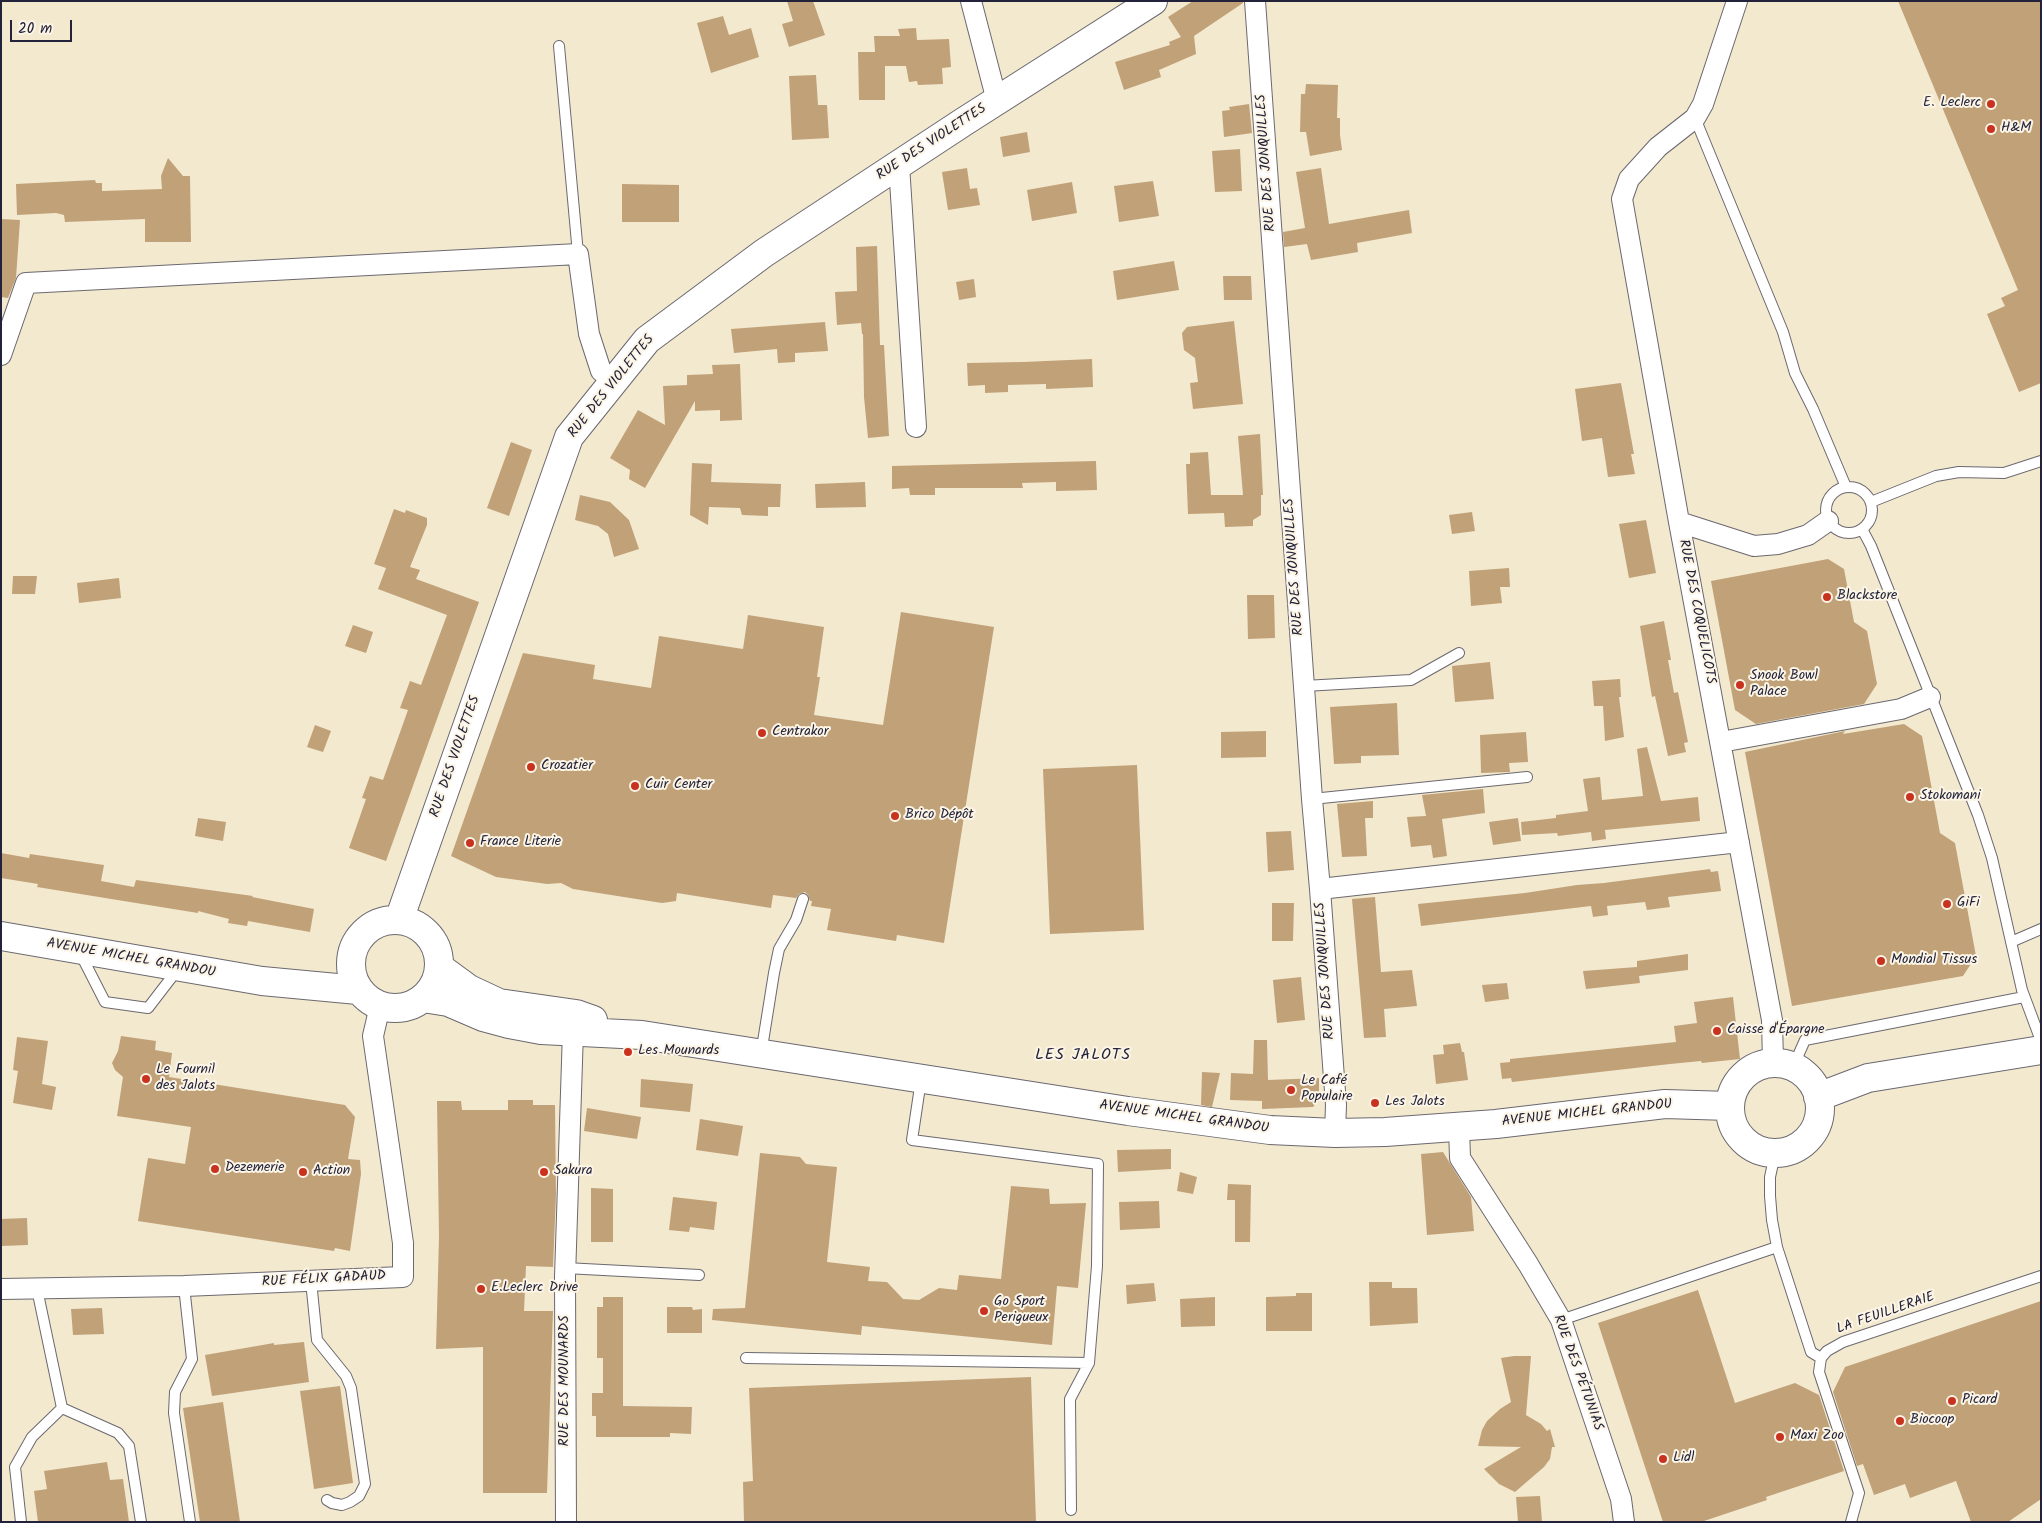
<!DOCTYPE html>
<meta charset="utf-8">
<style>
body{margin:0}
#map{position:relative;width:2042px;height:1523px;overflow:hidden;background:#f3e9cf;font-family:Kalam,sans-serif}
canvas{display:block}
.frame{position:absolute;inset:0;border:2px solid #22223b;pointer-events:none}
.scale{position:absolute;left:10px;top:20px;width:62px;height:22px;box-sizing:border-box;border:2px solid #22223b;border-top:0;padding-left:6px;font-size:15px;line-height:18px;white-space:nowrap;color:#22223b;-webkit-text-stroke:4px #fcf5e5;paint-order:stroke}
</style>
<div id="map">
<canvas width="2042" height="1523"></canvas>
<div class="frame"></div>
<div class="scale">20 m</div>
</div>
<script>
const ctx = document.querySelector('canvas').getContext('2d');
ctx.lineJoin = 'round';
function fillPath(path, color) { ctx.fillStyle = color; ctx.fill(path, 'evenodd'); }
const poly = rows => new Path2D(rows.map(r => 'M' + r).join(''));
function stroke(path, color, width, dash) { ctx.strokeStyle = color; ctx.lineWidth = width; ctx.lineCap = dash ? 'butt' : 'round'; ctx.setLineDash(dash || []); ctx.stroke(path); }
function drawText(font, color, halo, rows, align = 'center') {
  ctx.font = font + ' Kalam,sans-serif'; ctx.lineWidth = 4; ctx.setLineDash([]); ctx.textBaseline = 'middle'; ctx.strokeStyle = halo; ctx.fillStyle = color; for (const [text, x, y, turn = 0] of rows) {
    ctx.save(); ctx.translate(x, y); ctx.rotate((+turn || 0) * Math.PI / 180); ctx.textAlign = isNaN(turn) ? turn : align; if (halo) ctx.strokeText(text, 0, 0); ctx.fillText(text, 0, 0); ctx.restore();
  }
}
fillPath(poly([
 [787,1,813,1,825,35,789,47,782,24,793,21],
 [1193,1,1243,1,1243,3,1194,36,1196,54,1159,70,1161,77,1124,90,1115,62,1170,45,1169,42,1181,37,1168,17],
 [1898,1,2041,1,2041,383,2019,392,1987,314,2005,306,2001,298,2018,290],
 [723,16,729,35,751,28,759,57,711,73,697,23],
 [916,28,917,40,949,39,951,67,942,68,943,84,918,85,917,81,909,82,906,66,885,66,885,100,859,100,858,52,875,52,874,36,900,36,898,29],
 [816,75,818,105,827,105,829,138,792,140,789,76],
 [1306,84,1338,85,1337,118,1340,118,1340,135,1342,150,1310,156,1306,132,1300,132,1301,94,1305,94],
 [1249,104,1252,133,1224,137,1222,111,1230,110,1229,107],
 [1027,132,1030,152,1003,157,1000,137],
 [1240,149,1242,191,1215,192,1212,151],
 [168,158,183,176,190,176,191,242,145,242,145,219,65,222,64,215,56,213,17,215,16,184,95,180,96,183,102,183,102,191,162,189,161,176],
 [967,168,970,189,977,188,980,205,948,210,942,172],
 [1321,168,1329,224,1409,210,1412,233,1357,243,1358,252,1311,260,1307,244,1284,247,1283,232,1305,228,1296,172],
 [1153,181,1159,216,1119,222,1114,186],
 [1072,182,1077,213,1032,221,1027,190],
 [622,184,679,185,679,222,622,222],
 [1,219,20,220,16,278,8,298,1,297],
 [877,246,880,345,884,345,889,436,868,438,864,397,863,334,862,334,861,323,837,325,835,292,857,291,856,247],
 [1174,261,1179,290,1117,300,1113,271],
 [1223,276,1251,276,1252,300,1224,300],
 [974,279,976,297,959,300,956,282],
 [1234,321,1243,404,1193,409,1190,383,1198,382,1195,358,1184,350,1182,333,1187,327],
 [825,322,828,351,795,353,795,362,778,363,777,349,734,353,731,329],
 [1092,359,1093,387,1046,389,1046,384,1008,385,1008,392,985,393,985,385,968,386,967,363,1023,362],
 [740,364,742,420,720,421,720,410,695,411,695,401,645,488,629,479,630,470,610,458,638,410,665,425,663,386,687,385,687,375,713,374,712,365],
 [1621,383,1634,454,1631,454,1635,474,1608,477,1602,438,1582,441,1575,389],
 [1260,434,1263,495,1261,495,1261,515,1253,520,1253,526,1225,527,1224,513,1188,514,1186,464,1190,464,1190,453,1208,452,1211,495,1243,495,1238,436],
 [511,442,532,450,509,516,487,508],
 [1096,461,1097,490,1056,491,1056,482,1022,483,1023,488,935,488,935,495,910,495,909,488,892,489,892,466],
 [692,463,712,464,711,482,781,484,780,507,768,507,768,516,742,515,740,508,709,507,708,525,690,515],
 [865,482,866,507,816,508,815,484],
 [580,495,610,502,629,520,639,549,614,557,608,534,598,526,575,520],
 [394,509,405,513,406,510,427,518,427,525,410,567,420,570,416,579,479,602,386,861,349,848,366,799,362,798,370,776,383,780,408,710,400,708,410,681,421,685,447,615,378,589,386,568,374,564],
 [1472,512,1475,531,1452,534,1449,515],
 [1646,520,1656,573,1629,578,1619,524],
 [1828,559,1844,569,1854,622,1867,631,1877,684,1864,704,1756,724,1735,710,1711,581],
 [1509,568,1510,587,1500,587,1502,603,1471,606,1469,571],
 [13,576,37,576,35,594,12,594],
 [119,578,121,598,79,603,77,583],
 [1247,595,1274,595,1275,638,1248,639],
 [901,612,994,627,944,943,897,935,896,941,827,930,831,909,811,906,812,901,810,901,808,895,805,892,799,894,796,898,773,895,771,908,677,893,676,901,662,903,573,889,561,883,547,884,496,877,451,856,523,653,595,665,593,679,651,688,659,636,743,649,748,615,824,627,817,677,820,677,814,715,883,725],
 [1664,621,1671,660,1668,660,1674,693,1678,692,1688,742,1684,743,1686,752,1668,756,1655,696,1652,697,1640,626],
 [353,625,373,632,366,653,345,646],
 [1490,662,1494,699,1455,702,1452,666],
 [1620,679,1621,697,1619,697,1624,737,1605,741,1603,706,1594,706,1592,681],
 [1397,703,1399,755,1361,756,1361,763,1334,764,1330,707],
 [1904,724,1922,736,1940,833,1955,843,1976,956,1963,976,1792,1006,1745,752,1845,731,1843,734],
 [315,725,331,731,323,752,307,747],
 [1266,731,1266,757,1221,758,1221,732],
 [1526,732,1528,762,1509,763,1510,772,1481,773,1480,735],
 [1647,747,1661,801,1698,797,1700,821,1605,830,1606,839,1592,841,1591,832,1558,836,1557,833,1522,835,1521,822,1556,818,1556,815,1588,811,1583,779,1600,777,1602,800,1643,796,1637,749],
 [1137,765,1144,930,1050,934,1043,769],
 [1483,789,1485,813,1442,819,1447,856,1433,858,1431,845,1411,847,1407,817,1426,816,1422,795],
 [1373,801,1373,818,1365,818,1367,856,1342,857,1337,804],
 [198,818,226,822,223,841,195,836],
 [1518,818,1521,841,1493,845,1489,822],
 [1291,831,1294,870,1268,872,1266,832],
 [1,853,29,858,30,854,104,865,101,881,134,887,136,880,253,896,252,897,314,909,310,932,248,921,247,926,228,923,229,919,198,911,198,913,37,887,38,884,1,878],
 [1710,869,1711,872,1718,871,1721,891,1668,897,1670,907,1647,910,1645,902,1607,906,1608,915,1593,917,1591,906,1421,926,1418,904,1525,893,1577,885,1604,883],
 [1375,897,1381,972,1412,970,1417,1006,1384,1009,1386,1037,1364,1038,1352,899],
 [1272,903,1294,903,1293,941,1272,941],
 [1688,954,1688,970,1639,976,1640,983,1586,989,1583,971,1637,967,1637,961],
 [1301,977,1305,1020,1277,1023,1273,980],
 [1507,983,1509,999,1485,1002,1482,985],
 [1733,997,1740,1059,1702,1063,1701,1061,1670,1064,1512,1082,1511,1078,1502,1079,1500,1063,1510,1062,1510,1059,1676,1042,1674,1026,1697,1023,1694,1002],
 [121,1036,156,1041,155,1050,172,1053,169,1077,345,1105,355,1117,348,1159,360,1160,361,1174,350,1251,335,1248,334,1251,138,1221,148,1158,185,1164,191,1127,117,1116,123,1077,115,1070,112,1063,118,1051],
 [17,1037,48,1041,42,1084,56,1087,52,1110,13,1103,18,1071,13,1070],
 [1254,1040,1267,1040,1268,1080,1319,1078,1319,1100,1313,1107,1262,1109,1262,1101,1230,1100,1231,1073,1253,1074],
 [1460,1043,1462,1052,1464,1052,1468,1080,1436,1084,1433,1055,1444,1054,1443,1045],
 [1202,1072,1220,1073,1212,1107,1201,1105],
 [641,1079,693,1084,690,1112,640,1107],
 [508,1100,533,1100,533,1105,555,1105,556,1195,553,1267,526,1266,524,1311,553,1311,547,1493,483,1493,483,1347,436,1349,439,1237,437,1101,461,1101,462,1110,508,1110],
 [587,1108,641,1117,637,1139,584,1131],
 [700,1119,743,1126,738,1156,696,1150],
 [1171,1149,1171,1169,1118,1172,1117,1150],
 [1443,1152,1471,1197,1474,1231,1427,1235,1421,1154],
 [760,1153,800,1157,806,1164,837,1167,827,1262,870,1267,868,1281,887,1282,903,1299,919,1300,939,1288,957,1290,959,1275,1001,1279,1011,1186,1049,1189,1050,1204,1086,1203,1078,1288,1057,1286,1052,1345,862,1326,861,1335,712,1320,713,1309,745,1308],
 [1180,1172,1197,1177,1193,1194,1177,1191],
 [1228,1184,1251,1185,1250,1242,1235,1242,1235,1200,1227,1200],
 [591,1188,613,1189,613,1242,591,1242],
 [673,1197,717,1202,714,1230,690,1227,689,1232,669,1230],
 [1159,1201,1160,1228,1120,1230,1119,1202],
 [27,1218,28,1245,1,1246,1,1219],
 [1369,1282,1392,1282,1392,1288,1417,1288,1418,1323,1370,1326],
 [1154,1283,1156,1301,1127,1304,1126,1285],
 [1698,1290,1735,1403,1795,1383,1819,1395,1844,1471,1766,1497,1767,1500,1701,1522,1663,1522,1598,1323],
 [1296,1293,1312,1293,1312,1331,1266,1331,1266,1297,1296,1296],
 [603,1297,623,1297,623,1406,692,1407,691,1434,670,1433,670,1437,596,1437,596,1416,592,1416,592,1393,603,1393,603,1358,597,1358,597,1307,603,1307],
 [1215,1297,1215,1326,1181,1327,1180,1299],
 [2041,1301,2041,1499,2008,1522,1971,1522,1956,1481,1910,1498,1905,1484,1874,1495,1863,1464,1857,1466,1833,1392,1845,1367],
 [667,1307,692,1307,693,1310,702,1309,702,1333,667,1333],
 [102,1308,104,1334,73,1335,71,1309],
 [304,1342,309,1382,212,1396,205,1355,274,1343,274,1345],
 [1514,1356,1531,1356,1526,1415,1541,1424,1547,1431,1550,1429,1555,1447,1552,1447,1550,1459,1544,1467,1515,1492,1499,1484,1484,1469,1521,1447,1478,1446,1482,1430,1487,1421,1500,1409,1511,1402,1501,1358],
 [1031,1377,1036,1522,744,1522,743,1482,753,1481,749,1388],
 [340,1386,353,1483,314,1489,300,1391],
 [223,1402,240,1522,200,1522,183,1408],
 [107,1462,110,1480,123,1479,129,1522,38,1522,34,1491,47,1489,44,1471],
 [1540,1496,1542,1522,1518,1522,1516,1497]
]), '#c0a178');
const lane = poly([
 [559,46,578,254],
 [1695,118,1783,332,1795,373,1813,409,1846,487],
 '1826 510a23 23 0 1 1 46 0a23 23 0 1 1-46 0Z',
 [1871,502,1936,476,1959,472,2004,473,2041,461],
 [1862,529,1871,546,1978,815,1992,858,2022,990,2041,1041],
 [1304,686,1411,680,1459,653],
 [1312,799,1527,777],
 [2011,942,2041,929],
 [80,953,105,1002,148,1008,178,969],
 [761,1054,774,973,779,949,796,920,803,899],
 [1793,1067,1805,1040,2024,997],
 [921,1080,912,1140,1098,1164,1097,1266,1089,1363,1070,1399,1071,1510],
 [1775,1154,1770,1177,1770,1196,1772,1220,1777,1247,1811,1352,1821,1358],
 [565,1268,699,1275],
 [311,1281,317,1340,346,1376,351,1388,365,1484,359,1496,350,1502,342,1505,332,1503,327,1500],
 [184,1286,192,1359,175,1392,174,1413,190,1522],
 [37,1289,62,1408],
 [1561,1320,1777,1247],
 [746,1358,1089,1363],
 [21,1522,15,1467,32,1437,62,1408,118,1433,129,1446,141,1522],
 [1851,1522,1859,1493,1819,1372,1821,1358,1827,1351,1843,1342,2041,1276]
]);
const street = poly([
 [971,1,997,101],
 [1255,1,1312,799,1320,889,1336,1105,1335,1133],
 [1737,1,1703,104,1695,118,1658,147,1629,179,1622,199,1679,522,1772,1020,1773,1063],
 [899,165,916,427],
 [1,355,26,283,578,254,589,334,601,371,614,381],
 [1679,522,1754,546,1778,544,1808,535,1828,521],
 [1721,742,1901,709,1930,697],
 [1320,889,1739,842],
 [1459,1127,1460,1158,1528,1264,1561,1320,1621,1499,1624,1522],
 [1,1289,184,1286,403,1277,403,1243,373,1036,380,1006],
 [566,1522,565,1277,573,1031]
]);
const secondary = poly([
 '351 964a44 44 0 1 1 88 0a44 44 0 1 1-88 0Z',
 [399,920,569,437,647,340,764,253,965,121,1153,1],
 [1,936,262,981,358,990],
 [439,967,469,989,499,1003,576,1014,593,1020],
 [423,998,448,1002,483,1017,509,1024,541,1030,642,1035,1128,1111,1270,1130,1335,1133,1385,1132,1496,1124,1665,1104,1729,1106],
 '1730 1108a45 45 0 1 1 90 0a45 45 0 1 1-90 0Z',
 [1818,1097,1868,1078,2041,1050]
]);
stroke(lane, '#6b686f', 12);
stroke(street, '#6b686f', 22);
stroke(secondary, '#6b686f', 30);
stroke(lane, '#fff', 10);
stroke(street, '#fff', 20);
stroke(secondary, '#fff', 28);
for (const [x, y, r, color] of [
 [1991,104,5,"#c8321e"],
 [1991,129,5,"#c8321e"],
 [1827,597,5,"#c8321e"],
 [1740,685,5,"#c8321e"],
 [762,733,5,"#c8321e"],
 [531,767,5,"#c8321e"],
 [635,786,5,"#c8321e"],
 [1910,797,5,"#c8321e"],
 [895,816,5,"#c8321e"],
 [470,843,5,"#c8321e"],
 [1947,904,5,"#c8321e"],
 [1881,961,5,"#c8321e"],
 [1717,1031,5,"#c8321e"],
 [628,1052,5,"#c8321e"],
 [146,1079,5,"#c8321e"],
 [1291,1090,5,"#c8321e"],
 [1375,1103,5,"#c8321e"],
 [215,1169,5,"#c8321e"],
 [303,1172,5,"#c8321e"],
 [544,1172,5,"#c8321e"],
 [481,1289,5,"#c8321e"],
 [984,1311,5,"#c8321e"],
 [1952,1401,5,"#c8321e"],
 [1900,1421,5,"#c8321e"],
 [1780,1437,5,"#c8321e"],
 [1663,1459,5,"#c8321e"]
]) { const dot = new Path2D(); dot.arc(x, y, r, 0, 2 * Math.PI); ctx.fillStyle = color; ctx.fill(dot); stroke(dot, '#fcf5e5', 2); }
drawText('14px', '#22223b', '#fcf5e5', [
 ["E. Leclerc",1981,104,"right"],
 ["H&M",2001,129],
 ["Blackstore",1837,597],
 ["Snook Bowl",1750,677],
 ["Palace",1750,693],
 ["Centrakor",772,733],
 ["Crozatier",541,767],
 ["Cuir Center",645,786],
 ["Stokomani",1920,797],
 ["Brico Dépôt",905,816],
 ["France Literie",480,843],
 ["GiFi",1957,904],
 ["Mondial Tissus",1891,961],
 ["Caisse d'Épargne",1727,1031],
 ["Les Mounards",638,1052],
 ["Le Fournil",156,1071],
 ["des Jalots",156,1087],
 ["Le Café",1301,1082],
 ["Populaire",1301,1098],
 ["Les Jalots",1385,1103],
 ["Dezemerie",225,1169],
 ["Action",313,1172],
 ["Sakura",554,1172],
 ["E.Leclerc Drive",491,1289],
 ["Go Sport",994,1303],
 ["Perigueux",994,1319],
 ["Picard",1962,1401],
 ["Biocoop",1910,1421],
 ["Maxi Zoo",1790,1437],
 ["Lidl",1673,1459]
], 'left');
drawText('14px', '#22223b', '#fcf5e5', [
 ["RUE DES VIOLETTES",932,143,-33],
 ["RUE DES JONQUILLES",1267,163,-94],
 ["RUE DES VIOLETTES",612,387,-51],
 ["RUE DES JONQUILLES",1295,567,-94],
 ["RUE DES COQUELICOTS",1696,612,79],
 ["RUE DES VIOLETTES",456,757,-71],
 ["AVENUE MICHEL GRANDOU",131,959,10],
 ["RUE DES JONQUILLES",1326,971,-94],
 ["AVENUE MICHEL GRANDOU",1587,1114,-6],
 ["AVENUE MICHEL GRANDOU",1184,1118,8],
 ["RUE FÉLIX GADAUD",324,1280,-3],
 ["LA FEUILLERAIE",1886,1314,-19],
 ["RUE DES PÉTUNIAS",1577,1373,70],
 ["RUE DES MOUNARDS",566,1381,-90]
]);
ctx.letterSpacing = '1px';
drawText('16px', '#22223b', '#fcf5e5', [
 ["LES JALOTS",1083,1056]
]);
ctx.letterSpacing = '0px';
</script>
